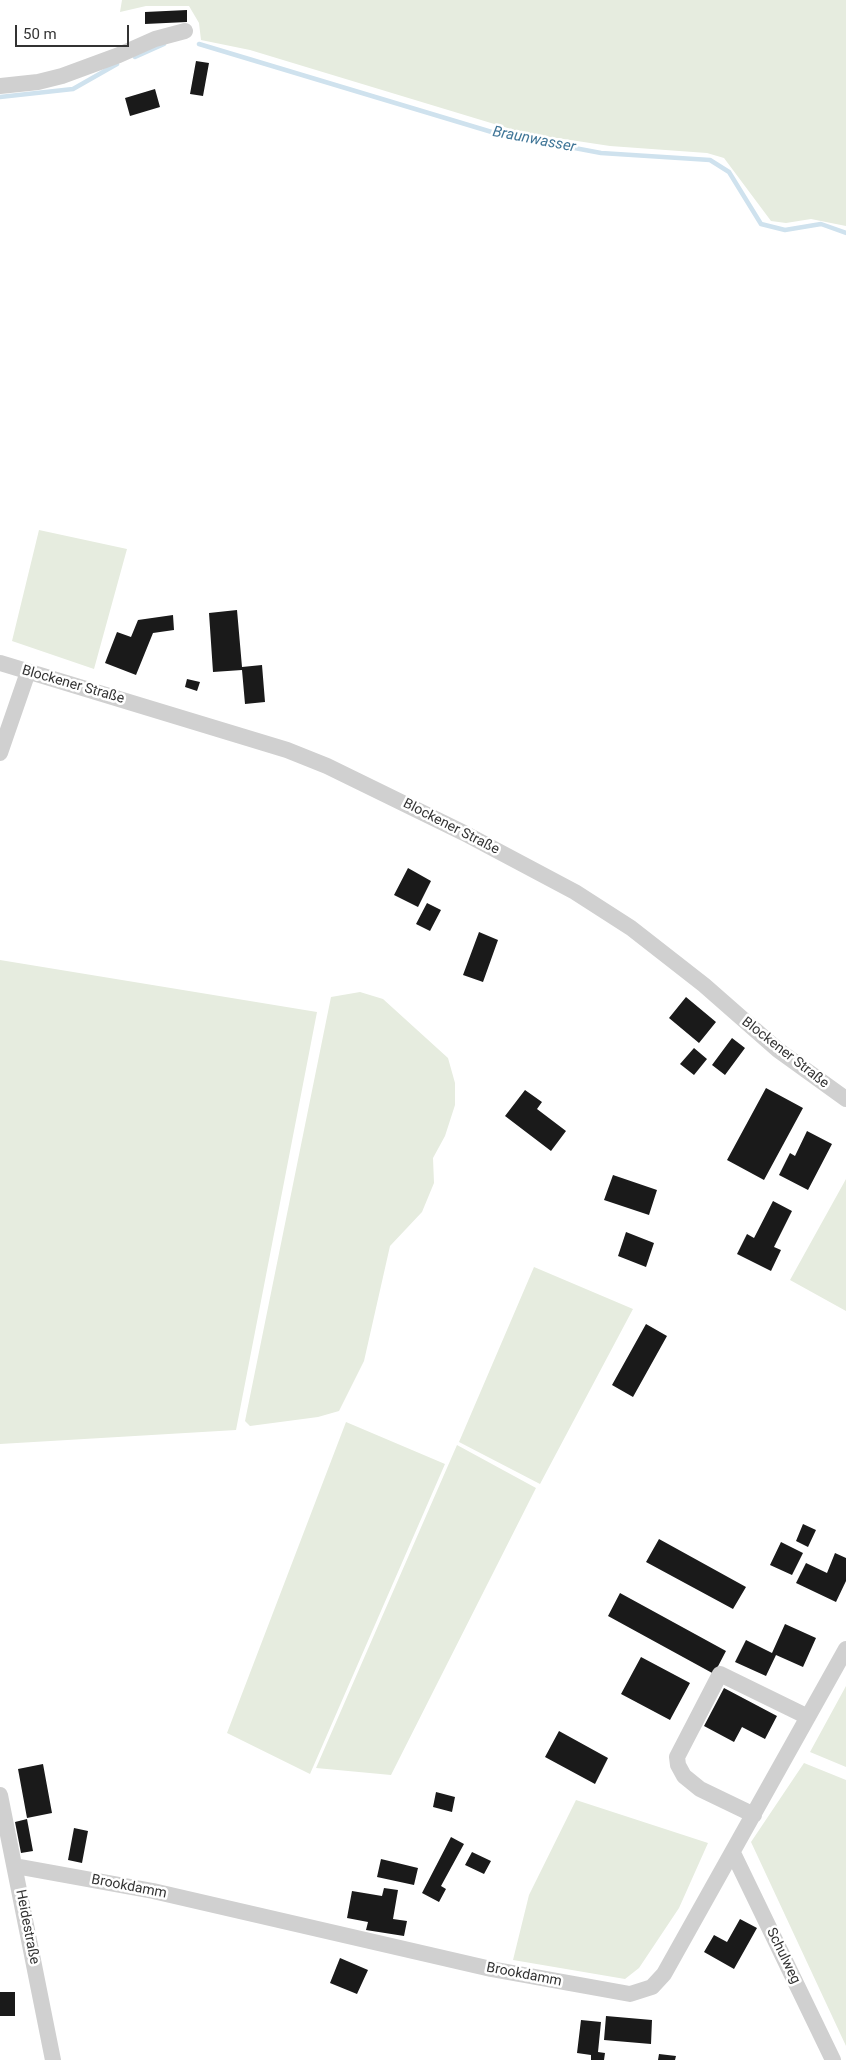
<!DOCTYPE html>
<meta charset="utf-8">
<style>
body{margin:0}
#map{position:relative;width:846px;height:2060px;overflow:hidden;background:#fff;font-family:Roboto,sans-serif}
canvas{display:block}
.scale{position:absolute;left:15px;top:25px;width:114px;height:22px;box-sizing:border-box;border:2px solid #333;border-top:0;padding-left:6px;font-size:15px;line-height:18px;white-space:nowrap;color:#333;-webkit-text-stroke:4px #fff;paint-order:stroke}
</style>
<div id="map">
<canvas width="846" height="2060"></canvas>
<div class="scale">50 m</div>
</div>
<script>
const ctx = document.querySelector('canvas').getContext('2d');
ctx.lineJoin = 'round';
function fillPath(path, color) { ctx.fillStyle = color; ctx.fill(path, 'evenodd'); }
const poly = rows => new Path2D(rows.map(r => 'M' + r).join(''));
function stroke(path, color, width, dash) { ctx.strokeStyle = color; ctx.lineWidth = width; ctx.lineCap = dash ? 'butt' : 'round'; ctx.setLineDash(dash || []); ctx.stroke(path); }
function drawText(font, color, halo, rows, align = 'center') {
  ctx.font = font + ' Roboto,sans-serif'; ctx.lineWidth = 5; ctx.setLineDash([]); ctx.textBaseline = 'middle'; ctx.strokeStyle = halo; ctx.fillStyle = color; for (const [text, x, y, turn = 0] of rows) {
    ctx.save(); ctx.translate(x, y); ctx.rotate((+turn || 0) * Math.PI / 180); ctx.textAlign = isNaN(turn) ? turn : align; if (halo) ctx.strokeText(text, 0, 0); ctx.fillText(text, 0, 0); ctx.restore();
  }
}
fillPath(poly([
 [122,0,846,0,846,226,811,219,786,223,771,221,724,158,707,153,610,146,524,133,250,50,201,40,199,23,189,6,146,6,120,12],
 [39,530,127,549,94,669,12,641],
 [0,960,317,1012,236,1430,0,1444],
 [360,992,383,999,448,1058,455,1083,455,1105,445,1136,433,1158,434,1183,422,1212,390,1246,364,1361,339,1411,318,1417,250,1426,245,1421,331,997],
 [846,1179,846,1311,790,1280],
 [534,1267,633,1309,540,1484,459,1442],
 [346,1422,445,1464,310,1774,227,1733],
 [457,1445,536,1488,391,1775,316,1768],
 [846,1686,846,1767,810,1752],
 [804,1763,846,1780,846,2046,751,1842],
 [576,1800,708,1843,679,1908,639,1968,625,1979,513,1960,529,1895]
]), '#e6ecdf');
stroke(poly([
 [199,44,495,133,601,153,710,160,729,172,761,224,785,230,821,224,846,233],
 [135,57,164,44],
 [0,97,73,89,117,64]
]), '#cfe2ee', 4.5);
fillPath(poly([
 [187,10,187,22,145,24,145,12],
 [196,61,209,63,203,96,190,94],
 [155,89,160,107,130,116,125,98],
 [237,610,242,667,262,665,265,702,245,704,242,670,213,672,209,613],
 [173,615,174,630,153,633,136,675,105,663,117,632,131,637,138,620],
 [187,679,200,682,197,691,185,687],
 [408,868,431,881,418,907,394,895],
 [427,903,441,910,430,931,416,924],
 [479,932,498,940,483,982,463,975],
 [686,997,716,1022,699,1043,669,1018],
 [732,1038,745,1048,725,1075,712,1065],
 [694,1048,707,1059,694,1075,680,1064],
 [766,1088,803,1108,764,1180,727,1160],
 [525,1090,542,1102,537,1109,566,1131,551,1151,505,1116],
 [807,1131,832,1144,808,1190,779,1175,790,1153,795,1156],
 [613,1175,657,1190,649,1215,604,1200],
 [773,1201,792,1211,774,1247,781,1250,771,1271,737,1254,747,1234,754,1238],
 [626,1232,654,1243,646,1267,618,1256],
 [646,1324,667,1336,633,1397,612,1385],
 [803,1524,816,1530,808,1547,796,1541],
 [659,1539,746,1587,733,1609,646,1562],
 [781,1542,803,1553,792,1575,770,1565],
 [835,1553,846,1558,846,1581,836,1602,796,1583,806,1563,827,1573],
 [620,1593,726,1651,714,1674,608,1616],
 [785,1624,816,1638,803,1667,776,1655,766,1676,735,1662,746,1640,772,1653],
 [641,1657,690,1683,670,1720,621,1694],
 [724,1688,777,1716,765,1739,742,1727,734,1742,704,1726],
 [559,1731,608,1758,595,1784,545,1757],
 [43,1764,52,1813,27,1818,18,1769],
 [436,1792,455,1797,452,1812,433,1807],
 [27,1819,33,1851,21,1853,15,1822],
 [74,1828,88,1831,82,1863,68,1860],
 [451,1837,464,1844,441,1886,446,1889,439,1902,422,1893],
 [472,1852,491,1861,484,1874,465,1865],
 [381,1859,418,1868,414,1885,377,1877],
 [384,1888,398,1890,393,1919,407,1921,404,1936,366,1930,368,1922,347,1918,352,1891,382,1896],
 [740,1919,757,1928,734,1969,704,1952,714,1935,727,1942],
 [340,1958,368,1970,357,1994,330,1983],
 [0,1992,15,1992,15,2016,0,2016],
 [606,2016,652,2020,651,2044,604,2040],
 [581,2020,601,2022,598,2052,605,2053,604,2060,591,2060,591,2055,577,2053],
 [659,2054,676,2056,675,2060,658,2060]
]), '#1a1a1a');
stroke(poly([
 [0,86,38,82,62,76,119,55,155,39,185,31],
 [0,663,287,750,327,766,464,833,575,892,631,928,704,985,778,1050,846,1099],
 [0,753,28,672],
 [0,1795,53,2060],
 [754,1815,700,1789,684,1776,678,1765,677,1757,720,1674,808,1717],
 [733,1853,833,2060],
 [15,1866,153,1891,491,1969,630,1994,652,1987,664,1974,846,1649]
]), '#d0d0d0', 16);
drawText('14px', '#333', '#fff', [
 ["Blockener Straße",73,685,16],
 ["Blockener Straße",451,827,27],
 ["Blockener Straße",785,1053,38],
 ["Brookdamm",129,1887,11],
 ["Heidestraße",27,1927,79],
 ["Schulweg",783,1956,64],
 ["Brookdamm",524,1975,11]
]);
drawText('italic 15px', '#3f7597', '#fff', [
 ["Braunwasser",534,140,11]
]);
</script>
